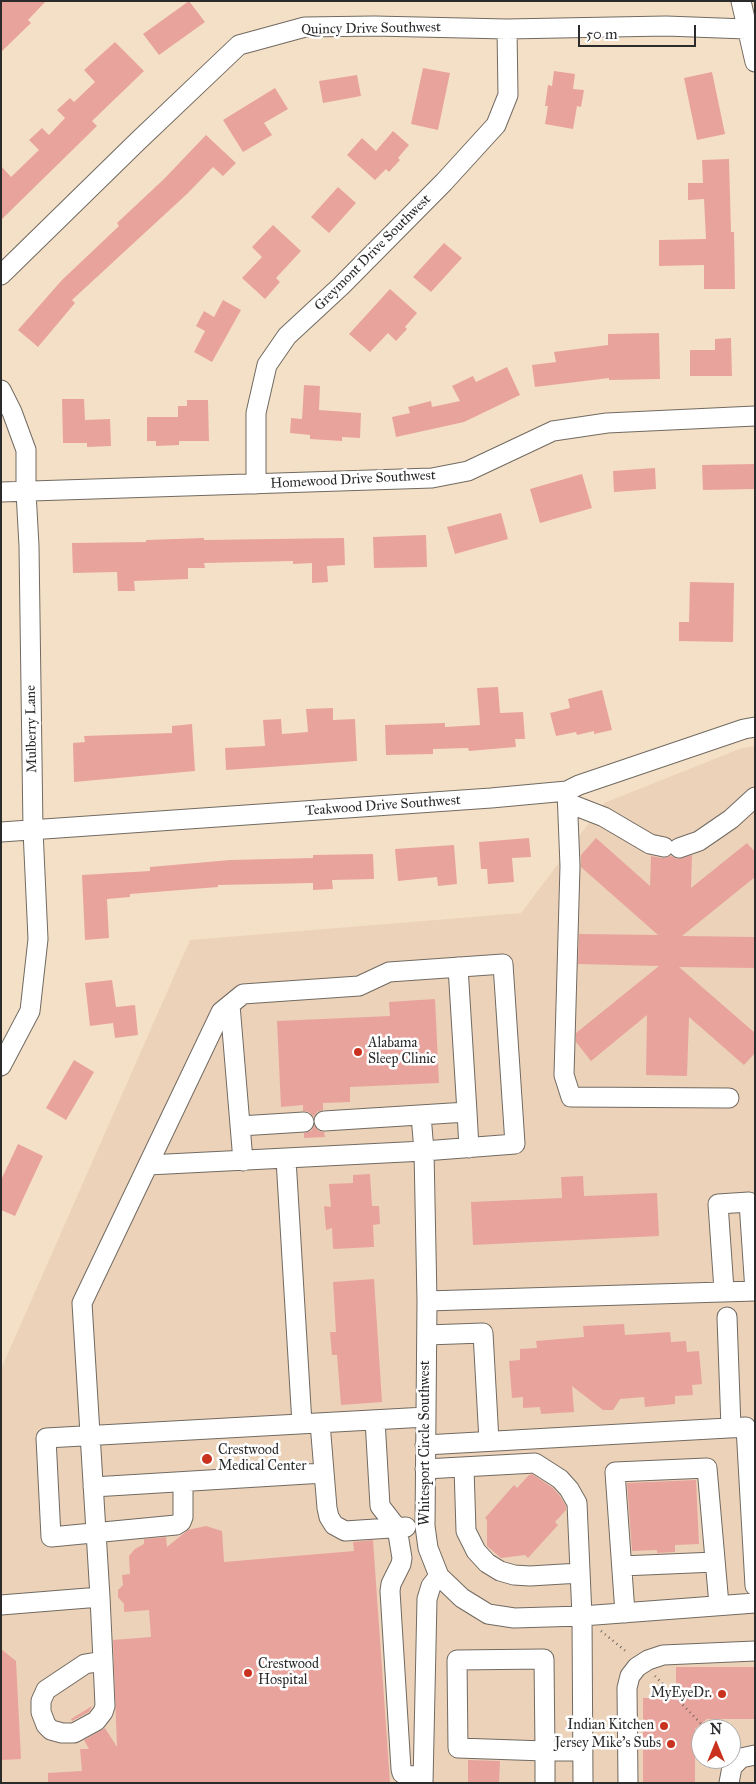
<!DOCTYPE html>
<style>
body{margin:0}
#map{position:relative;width:756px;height:1784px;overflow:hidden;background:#f4e0c6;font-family:"IM FELL Great Primer",serif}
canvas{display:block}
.frame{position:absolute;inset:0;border:2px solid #2b2b2b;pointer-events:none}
.north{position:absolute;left:691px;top:1719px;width:50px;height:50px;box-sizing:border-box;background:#fff;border:1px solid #aaa;border-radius:50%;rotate:0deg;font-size:14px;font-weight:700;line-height:20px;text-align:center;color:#2b2b2b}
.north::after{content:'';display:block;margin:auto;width:18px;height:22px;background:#c8321e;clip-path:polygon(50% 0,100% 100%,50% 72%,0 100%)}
.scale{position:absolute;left:578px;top:25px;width:118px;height:22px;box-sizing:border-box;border:2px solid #2b2b2b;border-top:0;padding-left:6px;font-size:15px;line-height:18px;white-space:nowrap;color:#2b2b2b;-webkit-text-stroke:4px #fff;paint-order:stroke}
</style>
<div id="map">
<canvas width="756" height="1784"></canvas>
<div class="frame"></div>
<div class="north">N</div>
<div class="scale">50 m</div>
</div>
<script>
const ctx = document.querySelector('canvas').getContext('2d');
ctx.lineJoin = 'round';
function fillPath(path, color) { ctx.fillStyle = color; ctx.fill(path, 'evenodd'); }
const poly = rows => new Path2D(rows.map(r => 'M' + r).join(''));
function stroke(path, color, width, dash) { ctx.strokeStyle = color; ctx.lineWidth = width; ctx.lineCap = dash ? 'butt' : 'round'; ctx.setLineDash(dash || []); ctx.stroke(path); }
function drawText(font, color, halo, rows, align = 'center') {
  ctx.font = font + ' "IM FELL Great Primer",serif'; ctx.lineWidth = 5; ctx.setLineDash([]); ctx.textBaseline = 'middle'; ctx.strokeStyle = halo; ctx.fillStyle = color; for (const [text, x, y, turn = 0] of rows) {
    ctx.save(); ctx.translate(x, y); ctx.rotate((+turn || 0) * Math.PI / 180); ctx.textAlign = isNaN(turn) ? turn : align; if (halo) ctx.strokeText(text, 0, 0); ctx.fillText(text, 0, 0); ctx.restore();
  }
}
fillPath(poly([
 [755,746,755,1783,1,1783,1,1369,190,940,521,913,604,803,742,748],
 [701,1729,731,1729,731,1759,701,1759]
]), '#ecd2b9');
fillPath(poly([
 [1,1,46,1,28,20,31,23,1,52],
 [189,1,205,22,159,55,143,34],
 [115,42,144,71,92,121,97,126,1,220,1,166,11,177,39,150,29,140,42,128,49,135,65,118,57,110,70,98,74,102,95,82,84,70],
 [423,68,450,73,438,130,411,124],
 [554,71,575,74,573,89,584,90,581,107,577,106,573,129,545,124,548,106,545,106,548,85,552,86],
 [712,72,725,134,697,140,684,78],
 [357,75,361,96,323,103,319,81],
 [275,88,288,109,264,123,272,135,243,152,223,120],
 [393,131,409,145,398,158,400,160,389,172,386,169,375,180,347,155,362,138,376,151],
 [206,135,236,163,223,176,213,167,188,193,72,300,75,303,38,347,18,330,62,280,119,226,117,223,164,179],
 [729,159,731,232,734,232,735,289,704,289,704,265,659,266,659,240,706,239,704,199,688,200,688,183,703,183,702,160],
 [338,187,356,203,329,233,311,217],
 [273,225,301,251,276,278,280,282,265,299,242,278,262,257,252,247],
 [444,243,462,258,431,292,413,277],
 [390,289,417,313,405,327,407,329,396,341,388,333,370,352,349,334],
 [223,300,241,310,212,362,194,352,205,331,196,326,204,311,214,317],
 [659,333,660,379,609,380,609,378,535,387,532,365,556,362,554,352,608,345,608,334],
 [731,338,732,376,690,376,690,350,715,350,715,339],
 [507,367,520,395,464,422,396,437,392,417,410,413,408,407,431,401,432,407,460,401,452,386,473,376,476,382],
 [304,385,320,386,319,410,361,413,360,438,342,437,342,441,310,439,310,435,290,433,291,418,302,419],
 [62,399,84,399,85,420,110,419,111,446,87,447,87,443,63,443],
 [187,400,208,400,209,441,179,441,179,445,156,446,156,441,147,441,147,417,178,417,178,406,187,406],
 [755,464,755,489,703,490,702,465],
 [655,468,656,489,614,492,613,471],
 [582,474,592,508,540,523,530,489],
 [501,513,508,539,455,554,447,527],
 [426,535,427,567,374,568,373,537],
 [204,538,204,540,344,538,345,565,327,566,328,582,312,583,312,563,293,564,293,561,204,563,205,568,188,568,188,579,134,581,135,591,118,591,117,572,73,573,72,543,146,542,146,540],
 [690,582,734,583,733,642,679,641,679,622,689,622],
 [498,687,500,713,523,712,525,739,515,739,516,747,469,751,468,748,433,749,433,754,386,755,385,725,445,723,445,727,480,725,477,688],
 [602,690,612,730,594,734,594,731,577,735,576,732,556,736,550,713,570,708,568,699],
 [333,708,333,720,355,719,357,761,226,770,225,748,265,746,263,720,281,719,282,734,308,732,306,709],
 [192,724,195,771,74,782,73,743,85,742,84,736,172,733,172,726],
 [529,838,531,857,512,858,514,882,488,884,487,869,481,869,479,842],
 [596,838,650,886,651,856,662,858,671,856,677,859,692,855,691,888,747,843,755,852,755,877,682,936,755,937,755,968,679,967,755,1033,755,1053,744,1065,689,1017,687,1076,646,1075,647,1015,591,1061,576,1042,576,1033,659,966,578,964,579,934,658,935,581,867,581,855],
 [454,845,457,884,438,886,437,877,398,881,395,849],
 [373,854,374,879,332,880,333,889,313,890,313,883,218,885,218,887,130,894,130,897,107,899,109,938,85,940,82,875,150,871,150,867,230,860,313,858,313,855],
 [112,980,116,1007,135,1005,138,1035,115,1038,113,1023,90,1026,85,983],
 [435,999,439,1083,350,1087,350,1102,323,1103,323,1110,317,1112,314,1117,309,1112,303,1111,303,1105,281,1107,277,1021,390,1016,389,1002],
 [74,1060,94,1072,66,1120,46,1108],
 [314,1126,319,1131,324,1132,325,1137,304,1138,304,1133,311,1131],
 [18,1144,43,1156,15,1216,1,1210,1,1180],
 [370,1174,372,1206,379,1206,380,1224,373,1225,374,1247,333,1249,332,1228,326,1230,324,1206,331,1207,329,1184,353,1183,353,1175],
 [583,1176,584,1196,657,1193,659,1236,473,1245,471,1202,562,1198,561,1177],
 [374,1279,382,1402,341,1405,337,1355,332,1355,330,1332,336,1332,333,1282],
 [624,1324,625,1335,670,1332,671,1342,686,1341,687,1352,699,1351,702,1384,692,1385,693,1395,675,1396,675,1404,645,1407,644,1397,620,1399,613,1410,603,1410,572,1386,574,1412,541,1414,540,1407,523,1408,523,1397,512,1398,509,1361,520,1360,520,1349,537,1348,536,1341,584,1337,583,1326],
 [532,1474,553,1488,560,1496,566,1506,566,1510,555,1522,558,1525,528,1558,525,1555,501,1558,487,1546,487,1520,485,1518,514,1485,517,1488,529,1475],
 [696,1480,699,1544,675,1545,675,1552,657,1553,657,1550,632,1551,627,1483],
 [206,1526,222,1531,224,1562,354,1551,353,1542,373,1540,390,1783,48,1783,48,1773,82,1771,80,1749,89,1749,84,1740,105,1728,117,1747,113,1640,151,1637,149,1610,124,1612,124,1604,118,1597,118,1590,123,1585,122,1575,130,1574,129,1556,135,1549,144,1544,144,1539,166,1537,167,1547,188,1530],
 [1,1649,16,1661,21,1759,1,1760],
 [676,1667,755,1667,755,1719,707,1719,695,1729,695,1783,643,1783,643,1698,676,1698],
 [92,1706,89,1712,72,1721,71,1719],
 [468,1760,500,1761,499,1783,468,1783]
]), '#e9a39d');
const minor = poly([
 [741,1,755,62],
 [1,275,138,141,239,45,305,27,374,26,507,29,666,26,746,29],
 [1,390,12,412,26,450,26,492,29,546,33,830,38,939,30,1011,1,1066],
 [256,484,256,413,267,365,287,336,341,286,444,182,496,125,508,95,507,29],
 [1,492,432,478,468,471,553,431,607,423,755,416],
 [567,791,570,866,564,1075,571,1097,729,1098],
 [568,803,604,817,650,844,664,847],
 [1,832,491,798,567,791,579,785,744,729,755,727],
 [679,848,699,841,731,819,755,797],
 [230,1005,243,1161],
 [467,1112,469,1148],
 [421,1115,424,1151,427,1301,425,1526,428,1548,439,1576,462,1598,488,1614,514,1618,582,1616,755,1603],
 [324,1121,467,1112,458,967],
 [240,1126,304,1122],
 [286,1159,302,1424],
 [724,1290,718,1204,749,1202,755,1291],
 [427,1301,755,1291],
 [727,1317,731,1428],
 [427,1335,483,1333,489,1441],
 [375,1420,380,1506,397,1528,402,1558,401,1564,391,1584,390,1591,401,1769,402,1773,407,1776,423,1775],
 [320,1423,327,1508,329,1517,334,1525,345,1531,406,1527],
 [425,1445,746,1427,755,1586],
 [464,1467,466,1531,476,1551,487,1563,500,1571,514,1575,530,1576,580,1573],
 [425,1469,535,1463,560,1479,569,1489,577,1503,582,1616,583,1783],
 [183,1482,183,1517,181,1522,176,1525,51,1537,46,1438,426,1417],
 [93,1487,324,1473],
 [622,1566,715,1562],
 [100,1597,103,1661,105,1706,103,1712,96,1721,74,1733,62,1733,51,1730,46,1725,41,1712,41,1701,46,1690,85,1664,103,1661],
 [1,1605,100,1597,82,1303,221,1012,243,994,359,986,389,972,503,964,515,1144,424,1151,148,1165],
 [625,1613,615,1472,707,1468,719,1605],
 [544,1659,545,1751,458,1748,457,1660,544,1659],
 [423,1783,427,1599,431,1586,439,1576],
 [545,1783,545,1751,583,1751],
 [628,1783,627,1688,630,1676,637,1667,648,1660,663,1655,755,1651],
 [729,1783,732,1767,741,1758,755,1755]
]);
stroke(minor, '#716a61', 21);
stroke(poly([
 [601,1631,628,1653],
 [655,1676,706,1729]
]), '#716a61', 2.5, [1, 4]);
stroke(minor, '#fff', 19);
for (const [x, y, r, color] of [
 [358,1052,5,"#c8321e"],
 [207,1459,6,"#c8321e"],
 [248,1673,5,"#c8321e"],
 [722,1694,5,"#c8321e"],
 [664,1726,5,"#c8321e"],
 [671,1744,5,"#c8321e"]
]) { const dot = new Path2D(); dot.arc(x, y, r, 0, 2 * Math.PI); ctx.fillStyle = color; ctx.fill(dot); stroke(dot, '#fff', 2); }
drawText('14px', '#2b2b2b', '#fff', [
 ["Quincy Drive Southwest",371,29,-1],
 ["Greymont Drive Southwest",373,253,-45],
 ["Homewood Drive Southwest",353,480,-3],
 ["Mulberry Lane",32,729,-91],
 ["Teakwood Drive Southwest",383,806,-4],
 ["Whitesport Circle Southwest",426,1443,-90]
]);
drawText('14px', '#2b2b2b', '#fff', [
 ["Alabama",368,1044],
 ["Sleep Clinic",368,1060],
 ["Crestwood",218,1451],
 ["Medical Center",218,1467],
 ["Crestwood",258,1665],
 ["Hospital",258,1681],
 ["MyEyeDr.",712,1694,"right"],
 ["Indian Kitchen",654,1726,"right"],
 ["Jersey Mike's Subs",661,1744,"right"]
], 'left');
</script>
